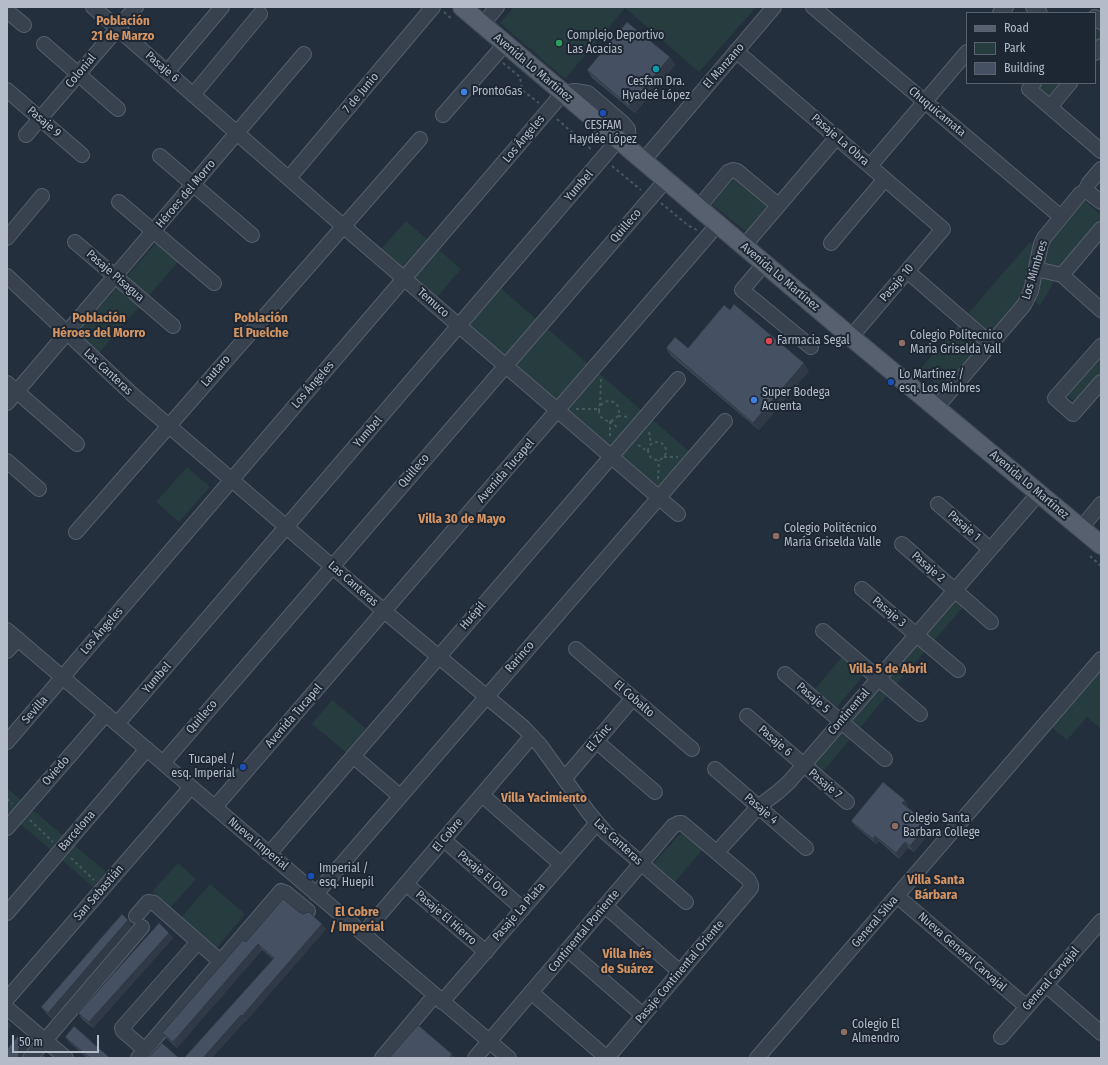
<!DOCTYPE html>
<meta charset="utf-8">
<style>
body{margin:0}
#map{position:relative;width:1108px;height:1065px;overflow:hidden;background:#242f3e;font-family:"Fira Sans Condensed",sans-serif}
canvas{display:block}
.frame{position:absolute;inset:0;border:8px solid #b4bcc9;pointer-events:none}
.legend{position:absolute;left:966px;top:12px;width:130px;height:72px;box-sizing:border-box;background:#1d2633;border:1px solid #59626f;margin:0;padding:5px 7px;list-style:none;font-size:12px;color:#b4bcc9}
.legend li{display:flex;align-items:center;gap:8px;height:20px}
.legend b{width:20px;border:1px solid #59626f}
.scale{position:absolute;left:12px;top:1035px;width:87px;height:18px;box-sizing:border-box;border:2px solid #b4bcc9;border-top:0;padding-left:5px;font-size:12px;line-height:14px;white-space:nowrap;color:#b4bcc9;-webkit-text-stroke:3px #1d2633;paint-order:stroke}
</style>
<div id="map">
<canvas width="1108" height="1065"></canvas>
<div class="frame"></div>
<ul class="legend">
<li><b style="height:5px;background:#56606e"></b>Road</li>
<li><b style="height:11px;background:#263c3f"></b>Park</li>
<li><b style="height:11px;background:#455162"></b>Building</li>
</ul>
<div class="scale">50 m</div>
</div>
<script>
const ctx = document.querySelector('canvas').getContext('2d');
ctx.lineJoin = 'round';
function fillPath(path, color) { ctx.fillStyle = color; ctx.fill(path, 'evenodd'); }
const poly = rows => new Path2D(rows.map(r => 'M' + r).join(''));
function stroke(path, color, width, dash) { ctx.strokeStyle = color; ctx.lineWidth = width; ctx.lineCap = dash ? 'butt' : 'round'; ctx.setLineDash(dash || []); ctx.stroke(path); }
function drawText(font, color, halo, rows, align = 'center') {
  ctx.font = font + ' "Fira Sans Condensed",sans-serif'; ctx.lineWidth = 4; ctx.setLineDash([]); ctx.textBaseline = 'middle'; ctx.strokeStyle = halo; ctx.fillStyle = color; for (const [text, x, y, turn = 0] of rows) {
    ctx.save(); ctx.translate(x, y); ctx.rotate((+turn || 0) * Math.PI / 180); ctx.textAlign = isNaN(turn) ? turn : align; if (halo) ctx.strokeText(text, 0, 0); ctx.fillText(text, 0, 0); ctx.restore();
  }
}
fillPath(poly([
 [514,7,756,7,699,72,625,8,565,79,500,23],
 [1095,17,1101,22,1101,46,1095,53],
 [1034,83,1070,83,1050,107],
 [733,175,770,205,748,233,710,203],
 [1084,200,1101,215,1101,223,1060,271,1040,306,1034,300,1047,245],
 [406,221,461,269,437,297,381,249],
 [157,242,179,261,99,353,77,333],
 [1030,242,1035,247,1033,269,1019,301,943,391,920,369],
 [498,286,691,453,659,490,462,326],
 [1101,351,1101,379,1078,405,1064,393],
 [187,467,210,487,179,522,156,502],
 [954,596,965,605,931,644,921,635],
 [916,642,926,650,894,687,884,679],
 [842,657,864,675,837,707,815,689],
 [1101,666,1101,729,1087,717,1067,740,1049,725],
 [879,685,889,693,858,730,848,722],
 [332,700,368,730,348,754,312,724],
 [841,730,851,738,820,775,809,766],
 [7,788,106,872,93,887,7,812],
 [682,832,702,850,674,883,653,864],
 [178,863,196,879,170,908,152,892],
 [210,884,245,914,215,950,179,920]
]), '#263c3f');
const minor = poly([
 [93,7,343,226,678,514],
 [813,7,1061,217],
 [1033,7,1040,13],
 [7,11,24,25],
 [1000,13,1006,7],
 [1095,17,1101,22],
 [482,25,497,7],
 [44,44,118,109],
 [736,51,943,229,851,337],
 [1095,53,1101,46],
 [167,72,222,7],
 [1034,83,1029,89,1101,151],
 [7,90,82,155],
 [193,95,260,14],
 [1050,107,1070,83],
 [443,115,505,44],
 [26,135,136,7],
 [160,156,252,235],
 [643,161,774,7],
 [870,166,967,52],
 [289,178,433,7],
 [1085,191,1088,192,1101,202],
 [119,202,214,283],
 [698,208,728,172,733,170,737,171,778,205],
 [7,238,42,196],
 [75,242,173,326],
 [831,243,885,179],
 [744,246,837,137],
 [764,264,742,290,811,347],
 [1036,269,1062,275,1101,310],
 [907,271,991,344],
 [1062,275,1101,229],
 [7,276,133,395,384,611,523,727,540,745,589,813,606,833,686,902],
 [1101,346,1055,398,1073,414,1101,382],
 [7,383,77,444],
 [7,403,304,54],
 [936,408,1024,305,1031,291,1041,244,1044,238,1080,194,1085,191,1089,183,1101,169],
 [7,461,39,489],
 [938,504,990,549],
 [1081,528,1101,504],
 [76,532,420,139],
 [902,544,991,622],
 [862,589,958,670],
 [7,630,509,1058],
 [823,631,920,714],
 [576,649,692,749],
 [7,651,18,639],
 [785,674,885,759],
 [747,716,847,802],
 [117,724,618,140],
 [596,741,655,792],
 [7,742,563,93,575,91,588,93,623,123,628,129,629,149],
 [353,756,400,796],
 [163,763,666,180],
 [715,769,806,848],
 [565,778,633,698],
 [482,795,561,864],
 [215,807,718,224],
 [7,828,106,714],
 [444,840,523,909],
 [717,852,758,807,778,792,789,782,1039,493],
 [269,854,678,379],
 [406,884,486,952],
 [316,894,725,421],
 [897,896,1027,1007],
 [605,906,680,972],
 [7,913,147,749],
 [136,916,148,902,154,903,221,962],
 [363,934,532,736],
 [568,950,643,1015],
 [1046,985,1101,1033],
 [531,992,607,1058],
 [7,999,191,787],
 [442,1002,597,823],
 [7,1008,66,1058],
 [1001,1037,1101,921],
 [145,1050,123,1031,122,1028,198,942],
 [30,1058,142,927],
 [138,1058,281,891,286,893,308,911],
 [382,1058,435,995],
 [475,1058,673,826,679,823,682,823,748,879,751,885,751,888,607,1058],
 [757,1058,1101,659]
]);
const major = poly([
 [462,7,851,337,1101,545]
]);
stroke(minor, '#565f6c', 16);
stroke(major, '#414a57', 20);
stroke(poly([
 [444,12,453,20],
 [503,63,520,77,522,90,539,103],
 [557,119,593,151],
 [612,166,641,190],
 [661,203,689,226,697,230],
 '599 411a10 10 0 1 1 20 0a10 10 0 1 1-20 0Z',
 [600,406,601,378],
 [576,409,599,409],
 [618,416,628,417],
 [610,421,619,429],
 [610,421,610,438],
 [649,432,651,443],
 '648 451a9 9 0 1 1 18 0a9 9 0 1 1-18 0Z',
 [638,445,647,451],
 [664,457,678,457],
 [658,479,659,460],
 [1090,556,1101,566],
 [7,799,12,804],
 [30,820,53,842],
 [71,858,94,880]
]), '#44595c', 2, [3, 3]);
stroke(minor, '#38414e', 14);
stroke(major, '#56606e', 18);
fillPath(poly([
 [670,57,675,65,635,113,592,78,587,70],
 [730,310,809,371,759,430,671,356,666,348,688,348],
 [905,800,908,805,907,807,928,824,932,830,914,852,908,848,899,859,879,841,876,844,855,826,851,821],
 [299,912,326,929,246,1021,245,1021,212,1058,273,959,262,950,177,1048,166,1038,162,1033,246,942],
 [132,926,52,1019,45,1012,41,1007],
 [169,933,173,938,93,1028,82,1019,78,1013],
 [65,1037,110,1058,87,1058,69,1042]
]), '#3b4654');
fillPath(poly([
 [670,57,675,65,635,113,629,106],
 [804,363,809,371,759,430,753,423],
 [905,800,908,805,906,808,902,803],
 [928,824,932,830,914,852,910,846],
 [875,836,879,841,876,844,873,839],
 [905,842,908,848,899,859,896,853],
 [128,920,132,926,52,1019,48,1013],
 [322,924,326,929,246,1021,242,1016],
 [169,933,173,938,93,1028,89,1022],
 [258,944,262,950,177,1048,173,1042],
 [241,1015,245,1021,212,1058,203,1058],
 [8,1021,11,1026,7,1031,7,1022],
 [25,1041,29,1047,22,1056,22,1058,17,1058,18,1050],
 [452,1054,455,1058,449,1058]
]), '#303945');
const building = poly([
 [627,22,670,57,629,106,587,70,627,22],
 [734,304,804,363,753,423,666,348,675,337,688,348,724,305,730,310,734,304],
 [883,782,905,800,902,803,928,824,910,846,905,842,896,853,875,836,873,839,851,821,883,782],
 [283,899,299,912,303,914,309,912,322,924,242,1016,241,1015,203,1058,184,1058,274,958,258,944,173,1042,162,1033,243,940,246,942,283,899],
 [122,914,128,920,48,1013,41,1007,122,914],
 [159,923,169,933,89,1022,78,1013,159,923],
 [418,1025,452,1054,449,1058,389,1058,418,1025],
 [74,1026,110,1058,90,1058,65,1037,74,1026],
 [18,1036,25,1041,18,1050,19,1056,17,1058,7,1058,7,1049,18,1036],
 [162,1043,179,1058,148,1058,162,1043],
 [43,1055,46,1058,41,1058,43,1055]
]);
fillPath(building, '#455162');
stroke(building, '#303945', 1);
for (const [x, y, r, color] of [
 [559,43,4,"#2e9e5b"],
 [656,69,4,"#0f9aa8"],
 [464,92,4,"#3f7fe0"],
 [603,113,4,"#1a4fb4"],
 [769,341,4,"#e0444e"],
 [902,343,4,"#8d6e63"],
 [891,382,4,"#1a4fb4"],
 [754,400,4,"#3f7fe0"],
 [776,536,4,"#8d6e63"],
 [243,767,4,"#1a4fb4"],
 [895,826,4,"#8d6e63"],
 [311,876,4,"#1a4fb4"],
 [844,1032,4,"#8d6e63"]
]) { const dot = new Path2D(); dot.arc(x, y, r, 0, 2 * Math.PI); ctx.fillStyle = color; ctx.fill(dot); stroke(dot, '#1d2633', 1.5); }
drawText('12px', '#b4bcc9', '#1d2633', [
 ["Complejo Deportivo",567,36],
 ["Las Acacias",567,50],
 ["Cesfam Dra.",656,82,"center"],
 ["Hyadeé López",656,96,"center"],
 ["ProntoGas",472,92],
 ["CESFAM",603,126,"center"],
 ["Haydée López",603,140,"center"],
 ["Colegio Politecnico",910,336],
 ["Maria Griselda Vall",910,350],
 ["Farmacia Segal",777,341],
 ["Lo Martínez /",899,375],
 ["esq. Los Minbres",899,389],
 ["Super Bodega",762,393],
 ["Acuenta",762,407],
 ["Colegio Politécnico",784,529],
 ["María Griselda Valle",784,543],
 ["Tucapel /",235,760,"right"],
 ["esq. Imperial",235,774,"right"],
 ["Colegio Santa",903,819],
 ["Barbara College",903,833],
 ["Imperial /",319,869],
 ["esq. Huepil",319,883],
 ["Colegio El",852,1025],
 ["Almendro",852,1039]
], 'left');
drawText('12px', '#b4bcc9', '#1d2633', [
 ["El Manzano",724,66,-49],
 ["Pasaje 6",162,67,41],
 ["Avenida Lo Martínez",533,68,40],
 ["Colonial",81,71,-50],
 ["7 de Junio",361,93,-50],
 ["Chuquicamata",937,112,40],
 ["Pasaje 9",44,122,41],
 ["Los Ángeles",524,139,-50],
 ["Pasaje La Obra",840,140,41],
 ["Yumbel",579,186,-49],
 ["Héroes del Morro",186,194,-50],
 ["Quilleco",626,226,-49],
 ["Los Mimbres",1035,270,-73],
 ["Pasaje Pisagua",115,276,41],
 ["Avenida Lo Martínez",780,277,40],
 ["Pasaje 10",897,283,-50],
 ["Temuco",433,303,41],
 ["Lautaro",216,371,-49],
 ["Las Canteras",108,372,43],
 ["Los Ángeles",313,385,-49],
 ["Yumbel",368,432,-49],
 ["Quilleco",414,471,-49],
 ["Avenida Tucapel",506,471,-49],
 ["Avenida Lo Martínez",1029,485,40],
 ["Pasaje 1",964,526,41],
 ["Pasaje 2",928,567,41],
 ["Las Canteras",353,584,41],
 ["Pasaje 3",889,612,40],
 ["Huépil",473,616,-49],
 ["Los Ángeles",102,631,-49],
 ["Rarinco",520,657,-49],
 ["Yumbel",157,678,-49],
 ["Pasaje 5",813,698,41],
 ["El Cobalto",634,699,41],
 ["Sevilla",35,710,-49],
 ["Continental",849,712,-49],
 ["Avenida Tucapel",294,716,-49],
 ["Quilleco",202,717,-49],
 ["El Zinc",599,738,-50],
 ["Pasaje 6",775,741,41],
 ["Oviedo",56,771,-49],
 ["Pasaje 7",825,784,40],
 ["Pasaje 4",761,809,41],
 ["Barcelona",77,831,-49],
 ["El Cobre",448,835,-50],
 ["Las Canteras",618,842,43],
 ["Nueva Imperial",258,844,40],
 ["Pasaje El Oro",483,874,41],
 ["San Sebastián",99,893,-49],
 ["Pasaje La Plata",519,912,-49],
 ["Pasaje El Hierro",446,918,41],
 ["General Silva",875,922,-49],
 ["Continental Poniente",584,931,-50],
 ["Nueva General Carvajal",962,952,41],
 ["Pasaje Continental Oriente",680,972,-50],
 ["General Carvajal",1051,979,-49]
]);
drawText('bold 13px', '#d59563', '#1d2633', [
 ["Población",123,21],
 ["21 de Marzo",123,36],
 ["Población",99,318],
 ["Héroes del Morro",99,333],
 ["Población",261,318],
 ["El Puelche",261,333],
 ["Villa 30 de Mayo",462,519],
 ["Villa 5 de Abril",888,669],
 ["Villa Yacimiento",544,798],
 ["Villa Santa",936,880],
 ["Bárbara",936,895],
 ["El Cobre",357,912],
 ["/ Imperial",357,927],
 ["Villa Inés",627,954],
 ["de Suárez",627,969]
]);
</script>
